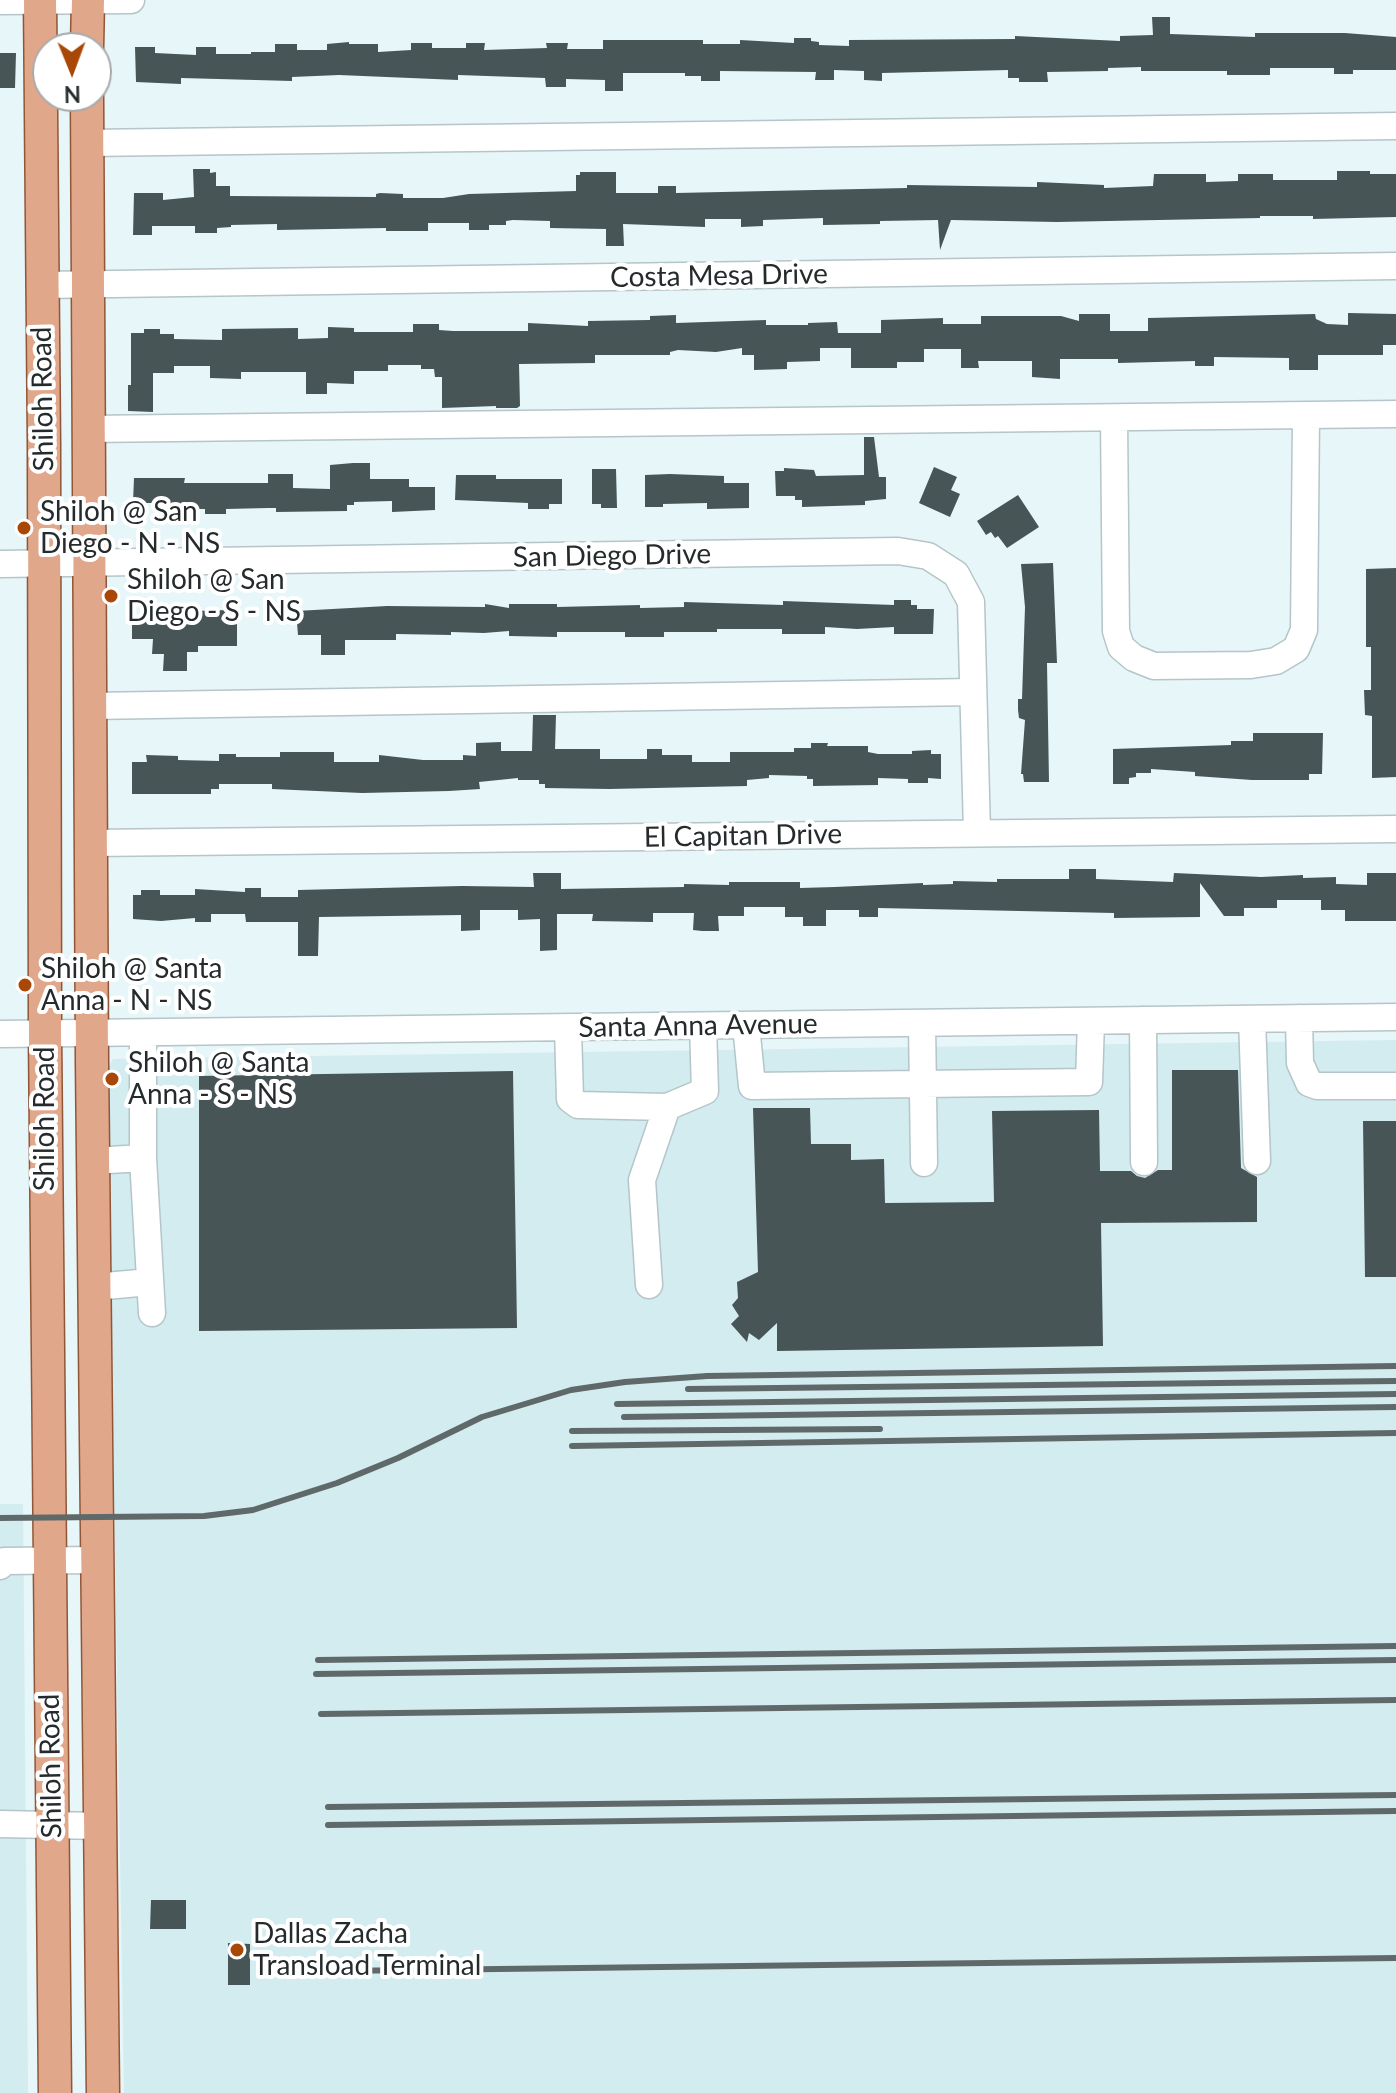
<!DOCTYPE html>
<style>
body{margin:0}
#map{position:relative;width:1396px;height:2093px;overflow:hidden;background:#e6f6f9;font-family:Lato,sans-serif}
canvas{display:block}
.north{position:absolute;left:32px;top:32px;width:80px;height:80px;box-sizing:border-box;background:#fff;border:2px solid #a8aaab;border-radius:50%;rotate:179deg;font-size:22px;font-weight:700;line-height:32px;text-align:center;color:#252b2c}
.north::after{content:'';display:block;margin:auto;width:28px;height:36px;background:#a94806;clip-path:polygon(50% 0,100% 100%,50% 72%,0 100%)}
</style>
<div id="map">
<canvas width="1396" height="2093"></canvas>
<div class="north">N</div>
</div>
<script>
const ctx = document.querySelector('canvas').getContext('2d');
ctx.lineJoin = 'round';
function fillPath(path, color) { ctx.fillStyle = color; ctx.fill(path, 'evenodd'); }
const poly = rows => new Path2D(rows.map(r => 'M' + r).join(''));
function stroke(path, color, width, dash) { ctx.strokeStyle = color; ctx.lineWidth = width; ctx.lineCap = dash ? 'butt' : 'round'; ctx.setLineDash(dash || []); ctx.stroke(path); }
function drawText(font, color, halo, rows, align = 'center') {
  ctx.font = font + ' Lato,sans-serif'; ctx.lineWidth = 8; ctx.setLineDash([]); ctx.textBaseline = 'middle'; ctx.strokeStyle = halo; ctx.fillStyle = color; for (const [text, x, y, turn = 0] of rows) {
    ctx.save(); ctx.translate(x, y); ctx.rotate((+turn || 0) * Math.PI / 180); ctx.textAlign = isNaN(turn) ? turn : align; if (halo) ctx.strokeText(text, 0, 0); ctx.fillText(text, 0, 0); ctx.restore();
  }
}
fillPath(poly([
 [1396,1040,1396,2093,124,2093,107,1070,113,1059],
 [0,1504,23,1504,28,2093,0,2093]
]), '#d2ecf0');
fillPath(poly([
 [1152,17,1170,17,1170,34,1255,37,1255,33,1345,33,1396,37,1396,70,1353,70,1353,74,1334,74,1334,68,1270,68,1270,75,1227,75,1227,71,1141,71,1141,67,1108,68,1108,71,1047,72,1048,82,1019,82,1019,78,1008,78,1008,70,882,73,882,81,864,80,864,71,834,70,834,80,815,80,816,72,720,71,720,81,701,81,701,76,685,76,685,73,623,73,623,91,605,91,605,80,566,79,566,87,546,87,545,78,458,75,458,80,339,75,292,77,292,81,181,78,181,84,136,82,135,47,155,47,155,53,196,55,196,47,216,47,216,54,251,54,251,52,275,52,275,44,297,44,297,50,327,50,327,44,349,42,349,44,378,44,378,52,411,50,411,43,432,43,432,48,466,48,466,43,485,43,484,50,547,48,546,43,568,43,567,49,603,49,603,40,703,40,703,44,740,44,740,40,794,43,794,38,811,38,811,41,819,42,819,45,849,46,849,40,1015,39,1015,36,1120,41,1120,36,1153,35],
 [0,53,16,53,15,88,0,88],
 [193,169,210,169,210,173,216,172,216,186,230,186,230,196,376,197,376,194,380,193,403,194,403,198,443,198,469,194,576,191,576,175,580,175,580,172,616,172,616,193,658,193,658,186,676,186,676,193,907,188,907,185,1037,187,1037,182,1104,185,1104,188,1153,186,1154,174,1206,174,1206,182,1238,181,1238,174,1273,174,1273,180,1337,180,1337,171,1370,171,1370,174,1396,174,1396,217,1313,219,1313,216,1260,216,1260,218,1057,222,951,220,940,250,938,220,880,221,880,224,823,225,823,218,763,220,763,226,741,227,741,219,705,219,705,227,623,224,624,246,606,246,606,229,550,228,550,221,513,220,506,221,506,225,489,225,489,230,469,230,469,223,428,223,428,231,386,231,386,228,277,230,277,224,231,225,231,227,217,228,217,233,195,233,195,226,152,226,152,235,133,235,134,193,163,193,163,200,194,197],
 [1348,313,1396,314,1396,345,1383,345,1383,355,1318,355,1318,370,1289,370,1289,358,1214,357,1214,366,1195,366,1195,361,1118,363,1118,359,1060,359,1060,379,1032,377,1032,361,978,361,979,368,961,368,961,349,924,349,924,362,897,362,897,368,851,368,851,348,820,348,820,361,787,362,787,369,754,370,754,355,742,355,742,348,716,352,678,350,670,352,670,355,595,355,595,363,519,364,520,406,517,408,496,408,496,406,442,408,442,377,435,377,434,369,421,369,421,365,388,365,388,371,354,371,354,384,327,383,327,394,306,394,306,372,241,372,241,379,210,378,210,366,174,366,174,373,153,373,153,412,128,411,128,385,131,385,131,333,144,333,144,329,160,329,160,334,174,334,174,339,222,340,222,329,298,328,298,339,328,338,328,327,354,328,354,332,413,332,413,324,439,324,439,330,453,331,528,331,528,323,588,326,588,321,650,320,650,316,676,315,676,323,766,320,766,325,808,325,808,323,837,322,838,333,881,333,881,320,943,318,943,324,981,324,981,316,1061,316,1079,321,1079,314,1110,314,1110,331,1148,331,1148,318,1315,314,1316,319,1327,324,1348,325],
 [864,437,874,437,879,477,886,477,886,499,865,501,865,505,802,507,802,500,795,500,795,496,776,496,775,471,784,471,784,468,814,470,816,476,864,475],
 [353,463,370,463,370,479,409,479,409,487,435,487,435,510,392,512,392,501,354,502,354,505,347,505,347,511,276,512,276,508,268,508,226,509,226,514,205,514,205,509,172,509,172,513,154,513,154,503,133,503,134,478,185,478,184,483,268,483,268,474,293,474,293,488,330,489,330,465],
 [934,467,957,477,951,490,960,494,950,517,919,503],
 [592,469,616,469,617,508,601,508,601,504,592,504],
 [670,474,724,476,724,483,749,483,749,508,707,509,707,503,663,504,663,507,645,507,645,475],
 [456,475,496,475,496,479,562,479,562,504,549,504,549,509,528,509,528,503,455,500],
 [1018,495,1039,527,1007,548,998,536,995,538,991,532,986,535,977,521],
 [1053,563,1057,663,1047,663,1049,782,1024,782,1023,774,1021,774,1025,720,1019,718,1018,710,1018,699,1022,699,1025,607,1021,564],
 [1396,568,1396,777,1372,778,1372,716,1365,715,1364,690,1371,690,1371,647,1366,647,1366,569],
 [894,600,911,600,911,605,917,605,917,609,934,609,933,634,894,634,894,627,857,629,825,627,825,634,782,634,782,629,717,629,717,632,664,632,664,637,625,637,625,632,557,632,557,637,509,636,509,631,484,633,451,632,451,635,396,634,396,640,345,640,345,655,321,655,321,635,298,635,296,611,387,606,485,607,485,604,509,608,509,604,557,604,557,607,640,605,640,608,684,607,684,602,783,605,783,601,894,605],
 [142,609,161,609,161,614,193,615,193,611,228,610,228,612,237,612,237,646,198,646,198,652,187,652,187,671,163,671,164,654,152,654,153,639,132,639,132,615,142,615],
 [533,715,556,715,555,749,600,749,600,759,647,759,647,749,662,749,662,755,692,755,692,762,730,762,730,752,794,752,794,748,811,748,811,743,828,743,827,746,868,746,868,752,878,754,912,754,912,751,931,750,931,754,941,754,941,779,928,778,928,783,908,783,908,779,878,778,878,785,813,786,813,779,807,779,807,776,769,775,769,778,747,780,747,786,609,789,545,788,545,784,539,784,539,780,518,780,518,778,479,782,480,789,449,791,362,793,272,789,272,784,219,784,219,789,211,789,211,794,132,794,132,762,147,762,146,755,178,756,178,760,219,761,219,754,236,754,236,757,280,757,280,752,334,752,334,762,379,762,379,755,423,760,463,760,463,755,476,756,476,743,501,742,501,751,532,751],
 [1253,733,1323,733,1322,774,1309,774,1309,780,1252,780,1195,776,1195,772,1151,769,1151,773,1136,773,1136,777,1129,778,1129,784,1113,784,1113,749,1231,745,1231,741,1253,741],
 [1069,869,1096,869,1096,879,1173,882,1174,873,1261,877,1303,875,1303,878,1336,877,1336,884,1367,885,1367,873,1396,873,1396,921,1345,921,1345,910,1321,910,1321,900,1277,900,1277,908,1244,908,1244,916,1224,916,1200,883,1200,917,1114,918,1114,913,878,908,878,917,859,917,859,910,826,910,826,926,803,926,803,917,785,917,785,907,744,907,744,916,718,916,719,931,702,931,693,930,694,913,653,913,653,922,592,921,593,914,557,914,557,950,540,951,540,919,518,920,518,910,480,910,480,930,461,931,461,915,319,917,318,956,298,956,298,922,246,922,245,914,211,914,211,922,195,922,195,918,161,921,133,919,133,895,141,895,141,890,160,890,160,895,195,895,195,889,245,892,245,888,261,888,261,897,298,897,298,890,462,886,534,887,533,873,561,873,561,889,684,887,684,884,729,885,729,882,800,882,800,888,835,887,923,883,923,885,953,884,953,881,997,882,997,879,1069,879],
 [1172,1070,1238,1070,1241,1168,1257,1177,1257,1222,1101,1223,1103,1346,777,1351,777,1323,759,1340,749,1333,747,1342,731,1324,739,1316,732,1305,738,1298,737,1282,758,1272,753,1108,810,1108,811,1144,851,1144,851,1160,884,1159,885,1203,994,1202,992,1111,1099,1110,1100,1171,1131,1171,1137,1176,1145,1178,1158,1170,1172,1170],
 [513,1071,517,1328,199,1331,199,1076],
 [1363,1121,1396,1121,1396,1277,1365,1277],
 [151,1900,186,1900,186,1929,150,1929],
 [228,1943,250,1944,250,1985,228,1985]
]), '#475557');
const minor = poly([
 [0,1,131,0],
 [87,143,1396,126],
 [42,285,1396,266],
 [1114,418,1116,631,1121,647,1134,658,1154,666,1251,665,1276,661,1296,649,1304,630,1306,416],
 [87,429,1396,414],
 [0,564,898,551,928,556,956,574,971,602,977,833],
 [91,706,973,692],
 [90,843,1396,829],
 [1299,1018,1300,1063,1309,1083,1317,1086,1396,1086],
 [1252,1019,1257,1161],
 [1143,1020,1144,1162],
 [922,1023,924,1163],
 [746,1025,752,1086,1089,1082,1091,1021],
 [568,1028,570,1099,578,1105,667,1107,705,1091,703,1026],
 [0,1034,1396,1017],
 [143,1034,143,1158,152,1313],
 [92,1161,143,1158],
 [649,1285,642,1180,667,1107],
 [94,1287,150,1282],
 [0,1566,4,1561,96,1560],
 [0,1824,100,1826]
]);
const major = poly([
 [40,0,44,445,45,1034,55,2093],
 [87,48,88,0],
 [87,96,92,1061,103,2093]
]);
stroke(minor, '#b5c5c8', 29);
stroke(major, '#915637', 35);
stroke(minor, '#fff', 26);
stroke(major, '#e0a78b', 32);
stroke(poly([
 [688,1389,1396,1381],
 [617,1404,1396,1394],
 [624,1417,1396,1407],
 [572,1431,880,1429],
 [572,1446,1396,1433],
 [0,1518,204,1516,253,1510,337,1483,398,1458,482,1417,571,1390,625,1382,707,1376,1396,1366],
 [318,1660,1396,1646],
 [316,1674,1396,1660],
 [321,1714,1396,1700],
 [328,1807,1396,1795],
 [328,1825,1396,1811],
 [335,1971,1396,1958]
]), '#60696a', 6);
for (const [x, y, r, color] of [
 [24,528,8,"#a94806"],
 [111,596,8,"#a94806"],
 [25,985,8,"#a94806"],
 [112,1079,8,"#a94806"],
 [237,1950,8,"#a94806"]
]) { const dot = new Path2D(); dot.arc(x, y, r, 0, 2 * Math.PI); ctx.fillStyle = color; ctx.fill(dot); stroke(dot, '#fff', 3); }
drawText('28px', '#252b2c', '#fff', [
 ["Costa Mesa Drive",719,276,-1],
 ["Shiloh Road",43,399,-91],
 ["San Diego Drive",612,556,-1],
 ["El Capitan Drive",743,836,-1],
 ["Santa Anna Avenue",698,1026,-1],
 ["Shiloh Road",45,1119,-90],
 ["Shiloh Road",51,1766,-91]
]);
drawText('28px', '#252b2c', '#fff', [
 ["Shiloh @ San",40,512],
 ["Diego - N - NS",40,544],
 ["Shiloh @ San",127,580],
 ["Diego - S - NS",127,612],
 ["Shiloh @ Santa",41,969],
 ["Anna - N - NS",41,1001],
 ["Shiloh @ Santa",128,1063],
 ["Anna - S - NS",128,1095],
 ["Dallas Zacha",253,1934],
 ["Transload Terminal",253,1966]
], 'left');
</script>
